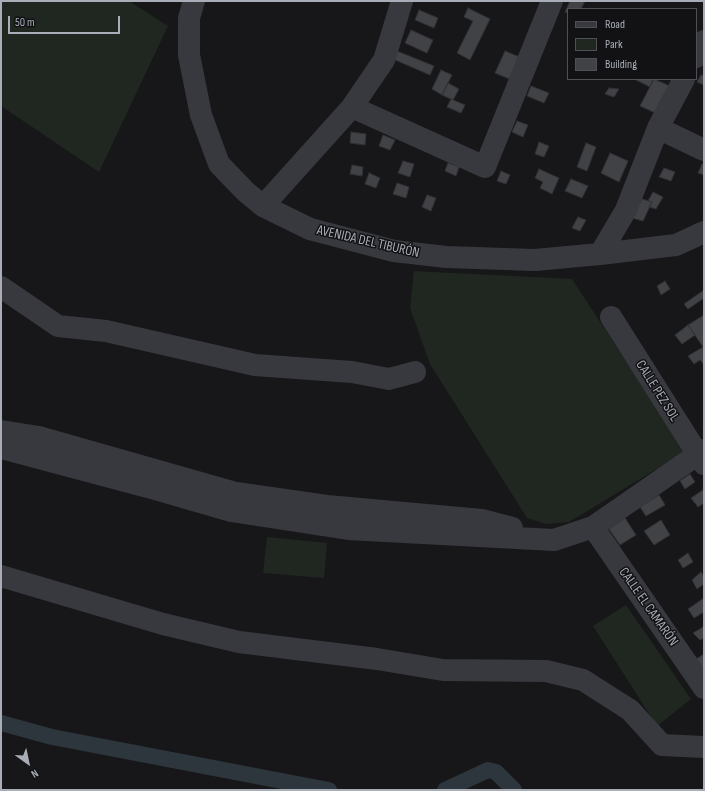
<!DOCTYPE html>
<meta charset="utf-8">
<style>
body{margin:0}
#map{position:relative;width:705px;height:791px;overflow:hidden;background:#171719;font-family:"Sofia Sans Condensed",sans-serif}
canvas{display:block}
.frame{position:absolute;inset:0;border:2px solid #a9adb8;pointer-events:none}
.legend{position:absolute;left:567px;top:8px;width:130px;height:72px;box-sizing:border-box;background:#121214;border:1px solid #4e5056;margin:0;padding:5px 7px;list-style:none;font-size:12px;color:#a9adb8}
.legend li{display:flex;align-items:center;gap:8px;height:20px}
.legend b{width:20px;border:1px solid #4e5056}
.north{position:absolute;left:8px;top:743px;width:40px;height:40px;-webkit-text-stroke:3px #121214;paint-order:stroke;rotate:147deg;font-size:11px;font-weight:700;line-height:16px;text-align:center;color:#a9adb8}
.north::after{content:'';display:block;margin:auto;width:14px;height:18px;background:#a9adb8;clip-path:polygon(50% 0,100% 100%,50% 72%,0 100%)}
.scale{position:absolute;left:8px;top:16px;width:112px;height:18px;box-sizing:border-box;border:2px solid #a9adb8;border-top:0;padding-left:5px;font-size:12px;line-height:14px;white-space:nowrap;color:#a9adb8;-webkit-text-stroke:3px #121214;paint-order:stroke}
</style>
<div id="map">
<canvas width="705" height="791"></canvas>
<div class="frame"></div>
<ul class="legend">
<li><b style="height:5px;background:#38393e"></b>Road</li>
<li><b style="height:11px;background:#1f2720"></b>Park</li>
<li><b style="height:11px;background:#414246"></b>Building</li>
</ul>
<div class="north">N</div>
<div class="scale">50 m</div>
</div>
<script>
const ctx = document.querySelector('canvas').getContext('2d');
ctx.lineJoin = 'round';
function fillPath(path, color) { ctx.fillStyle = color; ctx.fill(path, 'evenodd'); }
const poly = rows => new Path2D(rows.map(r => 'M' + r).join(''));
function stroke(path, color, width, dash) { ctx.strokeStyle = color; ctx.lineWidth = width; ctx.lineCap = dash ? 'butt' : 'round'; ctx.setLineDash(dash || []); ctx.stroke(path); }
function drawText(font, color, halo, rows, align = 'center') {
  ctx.font = font + ' "Sofia Sans Condensed",sans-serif'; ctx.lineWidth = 3; ctx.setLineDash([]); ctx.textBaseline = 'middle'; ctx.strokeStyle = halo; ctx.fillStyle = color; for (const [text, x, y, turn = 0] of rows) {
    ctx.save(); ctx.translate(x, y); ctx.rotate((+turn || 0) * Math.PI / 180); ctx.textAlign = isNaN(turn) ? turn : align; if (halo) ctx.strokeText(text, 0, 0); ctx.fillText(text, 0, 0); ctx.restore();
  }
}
fillPath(poly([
 [1,1,129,1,168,26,99,172,1,106],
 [414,271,572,279,629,366,632,365,685,452,569,522,546,524,527,518,430,364,410,308],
 [267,537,327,543,324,578,263,573],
 [626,605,691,699,657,726,593,626]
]), '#1f2720');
stroke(poly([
 [1,723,52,737,329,790],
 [445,790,488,770,496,772,514,790]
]), '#2d353d', 16);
const building = poly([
 [570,1,585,1,581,9,568,9,568,13,565,12,570,1],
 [468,8,490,19,470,60,457,53,473,21,464,17,468,8],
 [419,10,438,18,434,28,415,20,419,10],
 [411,30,433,40,427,53,405,43,411,30],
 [397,51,434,66,430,75,393,59,397,51],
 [505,51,522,58,512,80,495,73,505,51],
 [441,70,452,75,442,95,432,89,441,70],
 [701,75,704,76,704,85,697,82,701,75],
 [637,79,653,79,650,87,636,80,637,79],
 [654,79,672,87,660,115,640,106,654,79],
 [448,83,459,89,453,100,442,95,448,83],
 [531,86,549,93,544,103,527,96,531,86],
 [609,88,619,89,614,97,605,94,609,88],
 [451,99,465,105,461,113,447,107,451,99],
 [517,121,528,125,523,137,512,132,517,121],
 [351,132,366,134,365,145,350,143,351,132],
 [383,135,395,140,390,150,379,146,383,135],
 [539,142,549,146,544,157,535,154,539,142],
 [586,143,596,147,587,171,577,167,586,143],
 [610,153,628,161,619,182,601,173,610,153],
 [403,161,414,164,410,177,398,173,403,161],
 [448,163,459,167,456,176,445,171,448,163],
 [702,164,704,165,704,175,698,173,702,164],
 [352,165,363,167,362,176,350,174,352,165],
 [664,168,675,172,671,181,659,177,664,168],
 [539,169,559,178,552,194,540,188,543,182,535,178,539,169],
 [501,171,510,175,506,184,497,181,501,171],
 [369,173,380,178,376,188,365,184,369,173],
 [571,179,588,186,582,198,565,191,571,179],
 [397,183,409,187,406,198,393,194,397,183],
 [653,192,663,197,656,209,649,207,652,202,648,201,653,192],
 [427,195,436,198,431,211,422,207,427,195],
 [642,199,652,202,643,221,632,218,642,199],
 [578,217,586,220,580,231,572,228,578,217],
 [665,281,670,289,661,295,657,286,665,281],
 [704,290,704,298,688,309,684,304,704,290],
 [704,315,704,346,703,347,688,325,704,315],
 [688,325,695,335,682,344,675,335,688,325],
 [703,347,704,365,700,360,694,364,688,356,703,347],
 [690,474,695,482,685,489,680,481,690,474],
 [703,490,704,493,704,503,698,507,691,498,703,490],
 [659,495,665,505,646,516,640,507,659,495],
 [625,518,636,535,620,545,609,529,625,518],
 [661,520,670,535,654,545,644,531,661,520],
 [688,553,693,562,683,568,678,560,688,553],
 [701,572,704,577,704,584,697,589,692,580,701,572],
 [704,598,704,612,694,618,688,609,704,598],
 [703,627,704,629,704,638,700,640,693,633,703,627],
 [704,654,704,667,701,670,693,661,704,654]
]);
fillPath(building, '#414246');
stroke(building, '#313135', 1);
stroke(poly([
 [194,1,189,18,189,55,201,115,219,164,246,192,263,206,310,229,394,251,446,257,535,260,600,254,676,245,704,232],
 [696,57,704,41],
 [352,107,485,167,552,1],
 [658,128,704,150],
 [263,206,352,107,384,60,402,1],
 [600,254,626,210,658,128,684,79],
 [1,287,58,326,106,331,255,365,352,372,389,379,415,372],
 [611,317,704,464],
 [1,431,39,437,236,493,327,506,482,520,512,528],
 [1,448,148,487,231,511,348,529,554,540,593,527,704,450],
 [593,527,704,688],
 [1,576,163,624,239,642,377,659,443,670,546,671,583,680,630,710,662,745,704,747]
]), '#38393e', 22);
drawText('14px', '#a9adb8', '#121214', [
 ["AVENIDA DEL TIBURÓN",368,242,13],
 ["CALLE PEZ SOL",657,391,58],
 ["CALLE EL CAMARÓN",648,607,55]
]);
</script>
